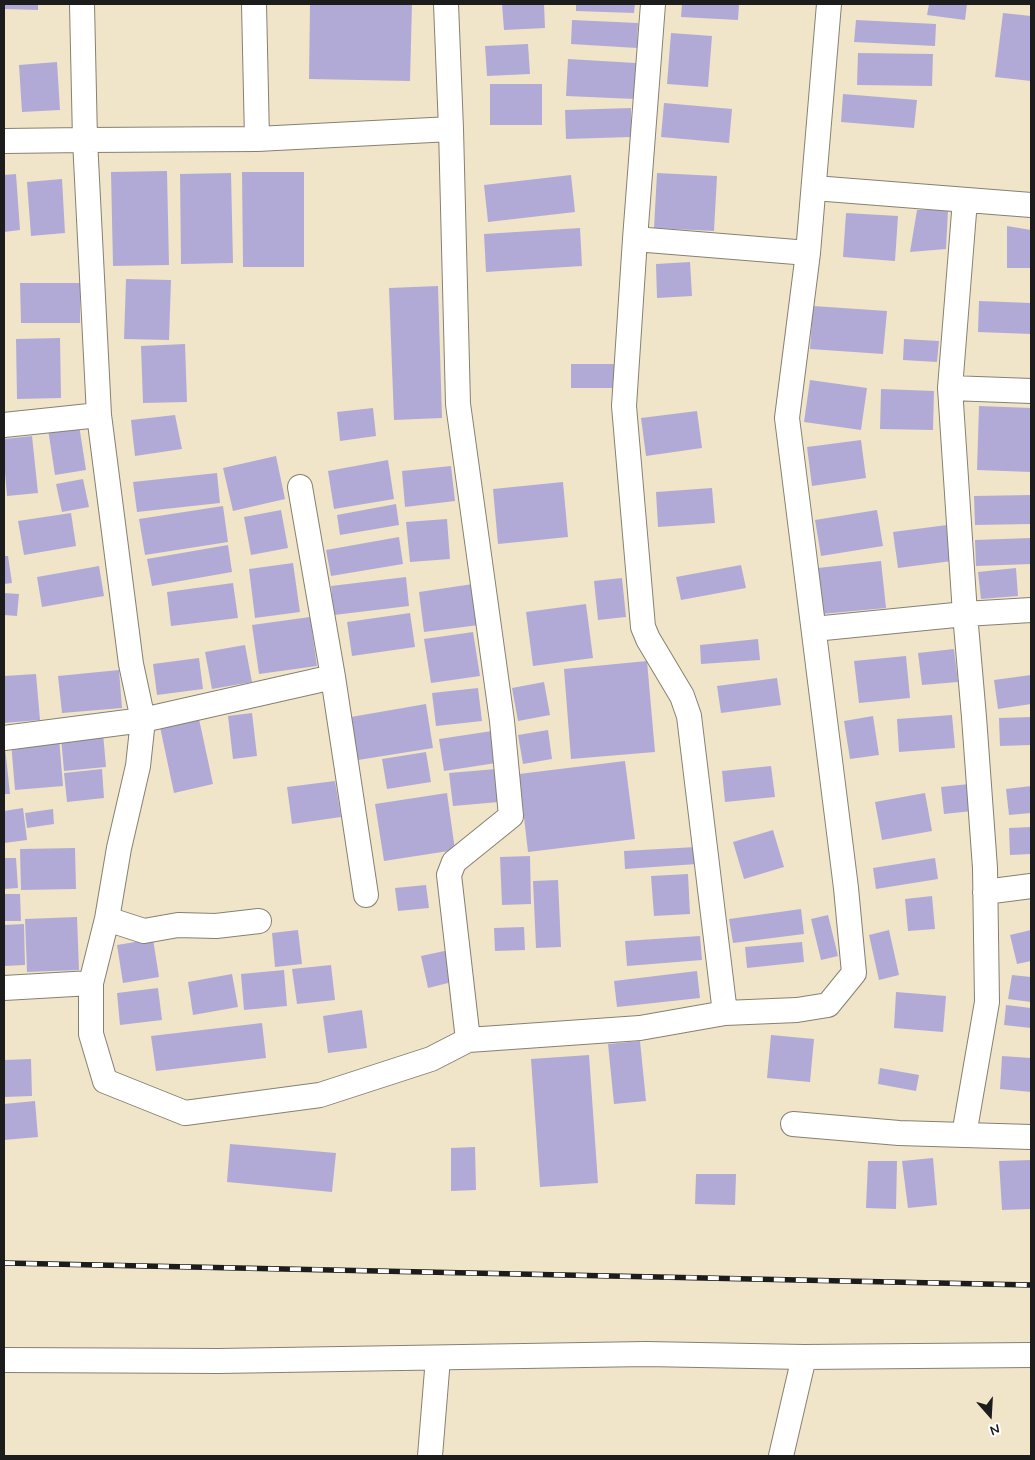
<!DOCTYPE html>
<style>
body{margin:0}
#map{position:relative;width:1035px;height:1460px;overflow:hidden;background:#f0e5c9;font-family:Mynerve,sans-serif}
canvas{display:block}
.frame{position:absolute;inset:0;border:5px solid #1c1c1c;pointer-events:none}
.north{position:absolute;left:965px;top:1390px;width:50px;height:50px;-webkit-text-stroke:4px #fff;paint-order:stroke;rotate:161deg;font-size:14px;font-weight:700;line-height:20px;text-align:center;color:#1c1c1c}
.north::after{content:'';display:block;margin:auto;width:18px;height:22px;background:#1c1c1c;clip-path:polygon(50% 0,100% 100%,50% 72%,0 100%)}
</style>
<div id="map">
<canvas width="1035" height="1460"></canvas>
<div class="frame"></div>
<div class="north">N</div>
</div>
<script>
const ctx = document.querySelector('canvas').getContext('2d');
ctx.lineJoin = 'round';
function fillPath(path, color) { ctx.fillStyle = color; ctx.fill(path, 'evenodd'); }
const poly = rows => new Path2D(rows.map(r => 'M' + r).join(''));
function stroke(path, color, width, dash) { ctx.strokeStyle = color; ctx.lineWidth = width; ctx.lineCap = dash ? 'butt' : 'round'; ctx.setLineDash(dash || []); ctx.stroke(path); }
fillPath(poly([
 [4,4,38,4,38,10,4,9],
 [310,4,412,4,410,81,309,79],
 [502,4,544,4,545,28,504,30],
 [576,4,635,4,634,13,576,11],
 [682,4,739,4,738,20,681,17],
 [929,4,967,4,965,20,927,15],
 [1003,13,1031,16,1031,81,995,77],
 [572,20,638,23,637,48,571,44],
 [856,20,936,24,935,46,854,42],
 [671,33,712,36,708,87,667,84],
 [528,44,530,74,487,76,485,46],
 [858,53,933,54,932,86,857,85],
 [568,59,636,63,635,99,566,96],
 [57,62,60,110,22,112,19,65],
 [490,84,542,84,542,125,490,125],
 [843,94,917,100,914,128,841,122],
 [664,103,732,109,729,143,661,137],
 [631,108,631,137,566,139,565,110],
 [167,171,169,265,113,266,111,172],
 [242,172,304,172,304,267,243,267],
 [231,173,233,263,181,264,180,174],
 [657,173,717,176,714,231,654,228],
 [16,174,20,230,4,232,4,175],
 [571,175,575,212,488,222,484,185],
 [62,179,65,233,31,236,27,182],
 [917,210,948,210,946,249,910,252],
 [846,213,898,216,895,261,843,257],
 [1007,226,1031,230,1031,268,1007,268],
 [580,228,582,266,486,272,484,234],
 [690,262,692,296,657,298,656,264],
 [126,279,171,280,169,340,124,339],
 [20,283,80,283,80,323,21,323],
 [438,286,442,418,394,420,389,288],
 [979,301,1031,303,1031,334,978,332],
 [813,306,887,311,883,354,810,349],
 [60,338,61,398,17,399,16,339],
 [904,339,939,341,937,362,903,360],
 [185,344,187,402,143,403,141,346],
 [571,364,617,364,616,388,571,388],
 [810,380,867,388,861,430,804,422],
 [881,389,934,391,933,430,880,429],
 [979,406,1031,408,1031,472,977,470],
 [373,408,376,436,340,441,337,412],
 [697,411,702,448,646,456,641,418],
 [175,415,182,449,135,456,131,420],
 [79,425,86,470,55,475,48,429],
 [32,436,38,493,7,496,4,461,4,439],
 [861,440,866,478,812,486,807,447],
 [276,456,285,499,233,511,223,468],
 [388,460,394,499,334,509,328,471],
 [451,466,455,501,405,507,402,471],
 [217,473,220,503,137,512,133,482],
 [83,479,89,507,62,512,56,484],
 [563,482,568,537,498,544,493,489],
 [712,488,715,523,658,527,656,492],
 [1031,495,1031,524,975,525,974,496],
 [396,504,399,525,340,535,337,515],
 [223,506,228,542,145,555,139,519],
 [281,510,288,548,251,555,244,517],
 [877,510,883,546,821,556,815,520],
 [71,513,76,546,24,555,18,521],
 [447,519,450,559,410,562,406,522],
 [947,525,952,561,898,568,893,532],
 [399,537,403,564,331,576,326,550],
 [1031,538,1031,564,976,566,975,540],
 [228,545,232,572,152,586,147,559],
 [4,556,8,556,12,583,4,584],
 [881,561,886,608,822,614,818,568],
 [293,563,300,612,255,618,249,569],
 [741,565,746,588,681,600,676,577],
 [99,566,104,596,42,607,37,577],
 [1016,568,1018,596,981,599,978,572],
 [406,577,409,606,334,615,331,586],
 [622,578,626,617,598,620,594,581],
 [233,583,238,618,171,626,167,592],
 [473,584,479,625,424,632,419,592],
 [4,593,19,594,17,616,4,615],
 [586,604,593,658,533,666,526,612],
 [410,613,415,647,352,656,347,622],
 [310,617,317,666,259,674,252,625],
 [473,632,480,676,431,683,424,639],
 [758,639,760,660,701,664,700,645],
 [245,645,252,682,212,689,205,652],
 [954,649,958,682,922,685,918,653],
 [906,656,910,698,859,703,854,661],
 [199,658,203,689,157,695,153,664],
 [647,661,655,752,571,759,564,669],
 [119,670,122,708,62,713,58,676],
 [36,674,40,720,4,723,4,676],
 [1031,675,1031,704,998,709,994,680],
 [777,678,781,705,721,713,717,686],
 [544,682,550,715,518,721,512,688],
 [478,688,482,721,436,726,432,693],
 [426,704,433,748,352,761,345,718],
 [252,713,257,756,233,759,228,716],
 [952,715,955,748,899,752,897,719],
 [873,716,879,755,850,759,844,721],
 [1031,717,1031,745,1000,746,999,718],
 [199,719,213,784,174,793,160,727],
 [548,730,552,759,523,764,518,735],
 [492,731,496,763,444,771,439,739],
 [103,733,106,767,64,771,61,737],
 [59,738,63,786,15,790,11,742],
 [4,747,5,747,10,794,4,794],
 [426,752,431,782,387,789,382,759],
 [625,761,635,839,528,852,519,774],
 [771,766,775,797,725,802,722,771],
 [102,769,104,798,67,802,64,773],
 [496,769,499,802,453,806,449,773],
 [335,781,341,817,292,824,287,787],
 [969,784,972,811,944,814,941,787],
 [1031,786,1031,813,1009,815,1006,789],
 [447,793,455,850,384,861,375,804],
 [925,793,932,831,882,840,875,802],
 [23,808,27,840,4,843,4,811],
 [53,809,54,824,27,828,25,813],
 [1031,827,1031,854,1010,855,1009,828],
 [773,830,784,867,744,879,733,842],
 [696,847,697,864,625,869,624,851],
 [75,848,76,889,21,890,20,849],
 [530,856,531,904,502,905,500,857],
 [4,858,16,858,18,888,4,889],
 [935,858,938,879,876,889,873,868],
 [688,874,690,914,654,916,651,876],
 [558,880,561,947,536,948,533,881],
 [426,885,429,908,398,911,395,888],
 [4,894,20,894,21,921,4,921],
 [932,896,935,929,908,931,905,899],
 [801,909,804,934,733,943,729,919],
 [828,915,838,956,821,960,811,919],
 [77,917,79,970,27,972,25,919],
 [24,924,25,965,4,966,4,925],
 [524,927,525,950,495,951,494,928],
 [298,930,302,964,275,967,272,933],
 [889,930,899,975,879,980,869,935],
 [1031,930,1031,961,1017,964,1010,935],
 [700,936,702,960,627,966,625,941],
 [153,939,159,977,123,983,117,945],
 [802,942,804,962,747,968,745,947],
 [449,950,456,981,428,988,421,956],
 [331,965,335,1000,297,1004,292,969],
 [284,970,287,1006,244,1010,241,974],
 [697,971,700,998,617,1007,614,981],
 [232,974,238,1007,193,1015,188,982],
 [1012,975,1031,977,1031,1002,1008,999],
 [158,988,162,1020,120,1025,117,993],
 [896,992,946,996,943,1032,894,1028],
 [1006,1005,1031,1008,1031,1028,1004,1025],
 [362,1010,367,1048,328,1053,323,1016],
 [262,1023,266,1058,156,1071,151,1036],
 [771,1035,814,1039,810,1082,767,1078],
 [640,1041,646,1101,614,1104,608,1044],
 [589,1055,598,1183,540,1187,531,1059],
 [1002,1056,1031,1058,1031,1092,1000,1089],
 [31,1059,32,1096,4,1097,4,1060],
 [880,1068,919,1075,916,1091,878,1084],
 [35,1101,38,1137,4,1140,4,1104],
 [230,1144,336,1153,332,1192,227,1182],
 [475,1147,476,1190,451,1191,451,1148],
 [933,1158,937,1205,908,1208,902,1161],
 [1031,1160,1031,1209,1002,1210,999,1161],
 [868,1161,897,1161,896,1209,866,1208],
 [696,1174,736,1174,735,1205,695,1204]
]), '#b2aad6');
const minor = poly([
 [82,4,85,140,257,139,451,129,458,404,502,721,511,816,454,862,449,875,468,1040,640,1028,725,1013,797,1010,828,1005,854,973,846,888,787,418,808,253,829,4],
 [254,4,257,139],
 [446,4,451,129],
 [4,141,85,140,99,415],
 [814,188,1031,205],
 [635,239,653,4],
 [950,388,1031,391],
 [4,425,99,415,131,664,143,720,138,766,119,848,107,919,91,983,91,1034,105,1081,185,1113,320,1095,431,1059,468,1040],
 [300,487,333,677],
 [814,629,965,614,950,388,965,200],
 [4,738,143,720,333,677,366,895],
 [985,892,1031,886],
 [107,919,144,931,178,925,216,926,259,921],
 [4,988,91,983],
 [725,1013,689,716,682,696,648,639,643,627,624,406,635,239,808,253],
 [793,1124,899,1133,1031,1137],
 [964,1135,987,1002,985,868,974,717,965,614,1031,610],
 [4,1360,219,1361,646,1354,804,1357,1031,1355],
 [430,1456,438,1358],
 [781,1456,804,1357]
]);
stroke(minor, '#868072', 26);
stroke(minor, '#fff', 24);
const rail = poly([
 [4,1263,1031,1285]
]);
stroke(rail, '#1c1c1c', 5.5);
stroke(rail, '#fff', 4, [11]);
</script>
